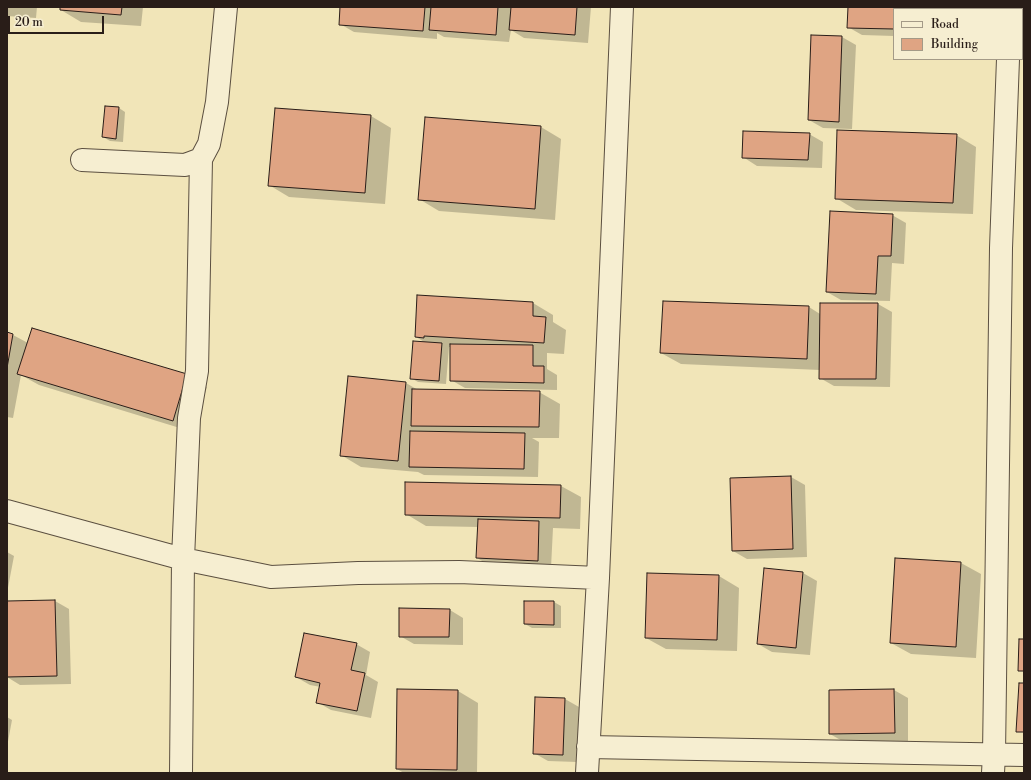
<!DOCTYPE html>
<style>
body{margin:0}
#map{position:relative;width:1031px;height:780px;overflow:hidden;background:#f1e5b8;font-family:"Libre Bodoni",serif}
canvas{display:block}
.frame{position:absolute;inset:0;border:8px solid #291d18;pointer-events:none}
.legend{position:absolute;left:893px;top:8px;width:130px;height:52px;box-sizing:border-box;background:#f6eed1;border:1px solid #a49a87;margin:0;padding:5px 7px;list-style:none;font-size:12px;color:#291d18}
.legend li{display:flex;align-items:center;gap:8px;height:20px}
.legend b{width:20px;border:1px solid #a49a87}
.scale{position:absolute;left:8px;top:16px;width:96px;height:18px;box-sizing:border-box;border:2px solid #291d18;border-top:0;padding-left:5px;font-size:12px;line-height:14px;white-space:nowrap;color:#291d18;-webkit-text-stroke:3px #f6eed1;paint-order:stroke}
</style>
<div id="map">
<canvas width="1031" height="780"></canvas>
<div class="frame"></div>
<ul class="legend">
<li><b style="height:5px;background:#f6eed1"></b>Road</li>
<li><b style="height:11px;background:#dfa483"></b>Building</li>
</ul>
<div class="scale">20 m</div>
</div>
<script>
const ctx = document.querySelector('canvas').getContext('2d');
ctx.lineJoin = 'round';
function fillPath(path, color) { ctx.fillStyle = color; ctx.fill(path, 'evenodd'); }
const poly = rows => new Path2D(rows.map(r => 'M' + r).join(''));
function stroke(path, color, width, dash) { ctx.strokeStyle = color; ctx.lineWidth = width; ctx.lineCap = dash ? 'butt' : 'round'; ctx.setLineDash(dash || []); ctx.stroke(path); }
fillPath(poly([
 [7,7,37,7,36,18,7,16],
 [61,7,143,7,141,26,81,22,61,10],
 [341,7,591,7,588,43,524,38,511,30,509,42,444,37,437,33,437,39,354,32,340,24],
 [849,7,999,7,999,9,894,9,894,36,862,35,848,27],
 [842,37,856,45,852,129,823,128,809,120],
 [119,108,125,112,123,142,110,141,103,137],
 [371,116,391,128,385,204,289,197,269,185],
 [541,127,561,139,555,220,439,211,419,199],
 [809,134,823,142,822,168,757,166,743,157],
 [956,135,976,147,973,214,856,210,836,198],
 [892,215,906,223,904,264,892,263,890,301,841,300,827,292],
 [418,296,533,303,553,315,553,322,566,330,564,354,547,353,547,369,557,375,557,390,465,388,451,380,451,347,449,347,446,384,418,382,411,378,426,343,416,337],
 [878,304,892,312,890,387,834,386,820,378,820,370,681,364,661,353,809,307,820,314],
 [7,334,13,335,28,343,187,375,207,387,193,432,39,385,21,375,13,418,7,417],
 [406,383,418,390,539,392,560,404,559,438,532,438,539,442,538,477,424,475,418,472,361,467,341,455],
 [791,477,805,485,807,557,747,559,733,551],
 [561,486,581,497,580,529,553,528,551,568,491,566,477,558,479,527,426,526,406,514],
 [7,552,14,556,7,593],
 [961,563,981,574,976,658,911,654,891,643],
 [803,573,817,581,810,655,772,652,758,644],
 [648,574,719,576,739,588,737,651,666,649,646,638],
 [55,601,69,609,71,684,20,685,7,677,7,602],
 [525,602,554,602,561,606,561,628,532,628,525,624],
 [450,610,463,618,463,645,414,644,400,636],
 [356,644,370,652,366,675,378,682,371,718,331,710,317,702,321,687,310,685,296,677],
 [894,690,908,698,908,741,844,742,830,734],
 [458,691,478,703,477,773,404,773,397,769],
 [565,699,579,707,577,762,548,761,534,753],
 [7,717,12,720,7,747]
]), '#0003');
const building = poly([
 [60,7,122,7,121,15,60,10,60,7],
 [340,7,425,7,423,31,339,25,340,7],
 [431,7,498,7,496,35,429,30,431,7],
 [511,7,577,7,575,35,509,30,511,7],
 [848,7,907,7,907,9,894,9,894,29,847,28,848,7],
 [912,7,985,7,985,9,919,9,919,8,912,7],
 [811,35,842,36,839,122,808,120,811,35],
 [105,106,119,107,116,139,102,137,105,106],
 [275,108,371,115,365,193,268,186,275,108],
 [425,117,541,126,535,209,418,200,425,117],
 [837,130,957,134,953,203,835,199,837,130],
 [743,131,810,133,808,160,742,158,743,131],
 [830,211,893,214,891,256,878,256,876,294,826,292,830,211],
 [417,295,533,302,533,316,546,317,544,343,424,336,424,338,415,337,417,295],
 [663,301,809,306,807,359,660,353,663,301],
 [820,303,878,303,876,379,819,379,820,303],
 [32,328,187,374,173,421,17,374,32,328],
 [7,332,13,334,7,368,7,332],
 [413,341,442,343,439,381,410,379,413,341],
 [450,344,533,345,533,366,544,366,544,383,450,381,450,344],
 [348,376,406,382,398,461,340,456,348,376],
 [412,389,540,391,539,427,411,426,412,389],
 [410,431,525,433,524,469,409,467,410,431],
 [791,476,793,549,732,551,730,478,791,476],
 [405,482,561,485,560,518,405,515,405,482],
 [478,519,539,521,538,561,476,558,478,519],
 [895,558,961,562,956,647,890,643,895,558],
 [764,568,803,572,796,648,757,644,764,568],
 [647,573,719,575,717,640,645,638,647,573],
 [55,600,57,676,7,677,7,601,55,600],
 [524,601,554,601,554,625,524,624,524,601],
 [399,608,450,609,449,637,399,637,399,608],
 [304,633,357,643,351,670,365,673,357,711,316,703,320,683,295,677,304,633],
 [1019,639,1024,639,1024,671,1018,671,1019,639],
 [1019,683,1024,683,1024,732,1016,732,1019,683],
 [397,689,458,690,457,770,396,769,397,689],
 [894,689,895,733,829,734,829,690,894,689],
 [535,697,565,698,563,755,533,754,535,697]
]);
fillPath(building, '#dfa483');
stroke(building, '#291d18', 1);
const minor = poly([
 [1010,9,1010,7],
 [82,160,185,165,201,159,209,144,217,102,226,7],
 [7,511,183,559,271,577,358,573,459,572,598,578],
 [588,747,1024,755],
 [181,773,183,559,189,418,197,371,201,159],
 [587,773,598,578,622,7],
 [993,773,994,754,1001,248,1008,59]
]);
stroke(minor, '#5b4f40', 24);
stroke(minor, '#f6eed1', 22);
</script>
